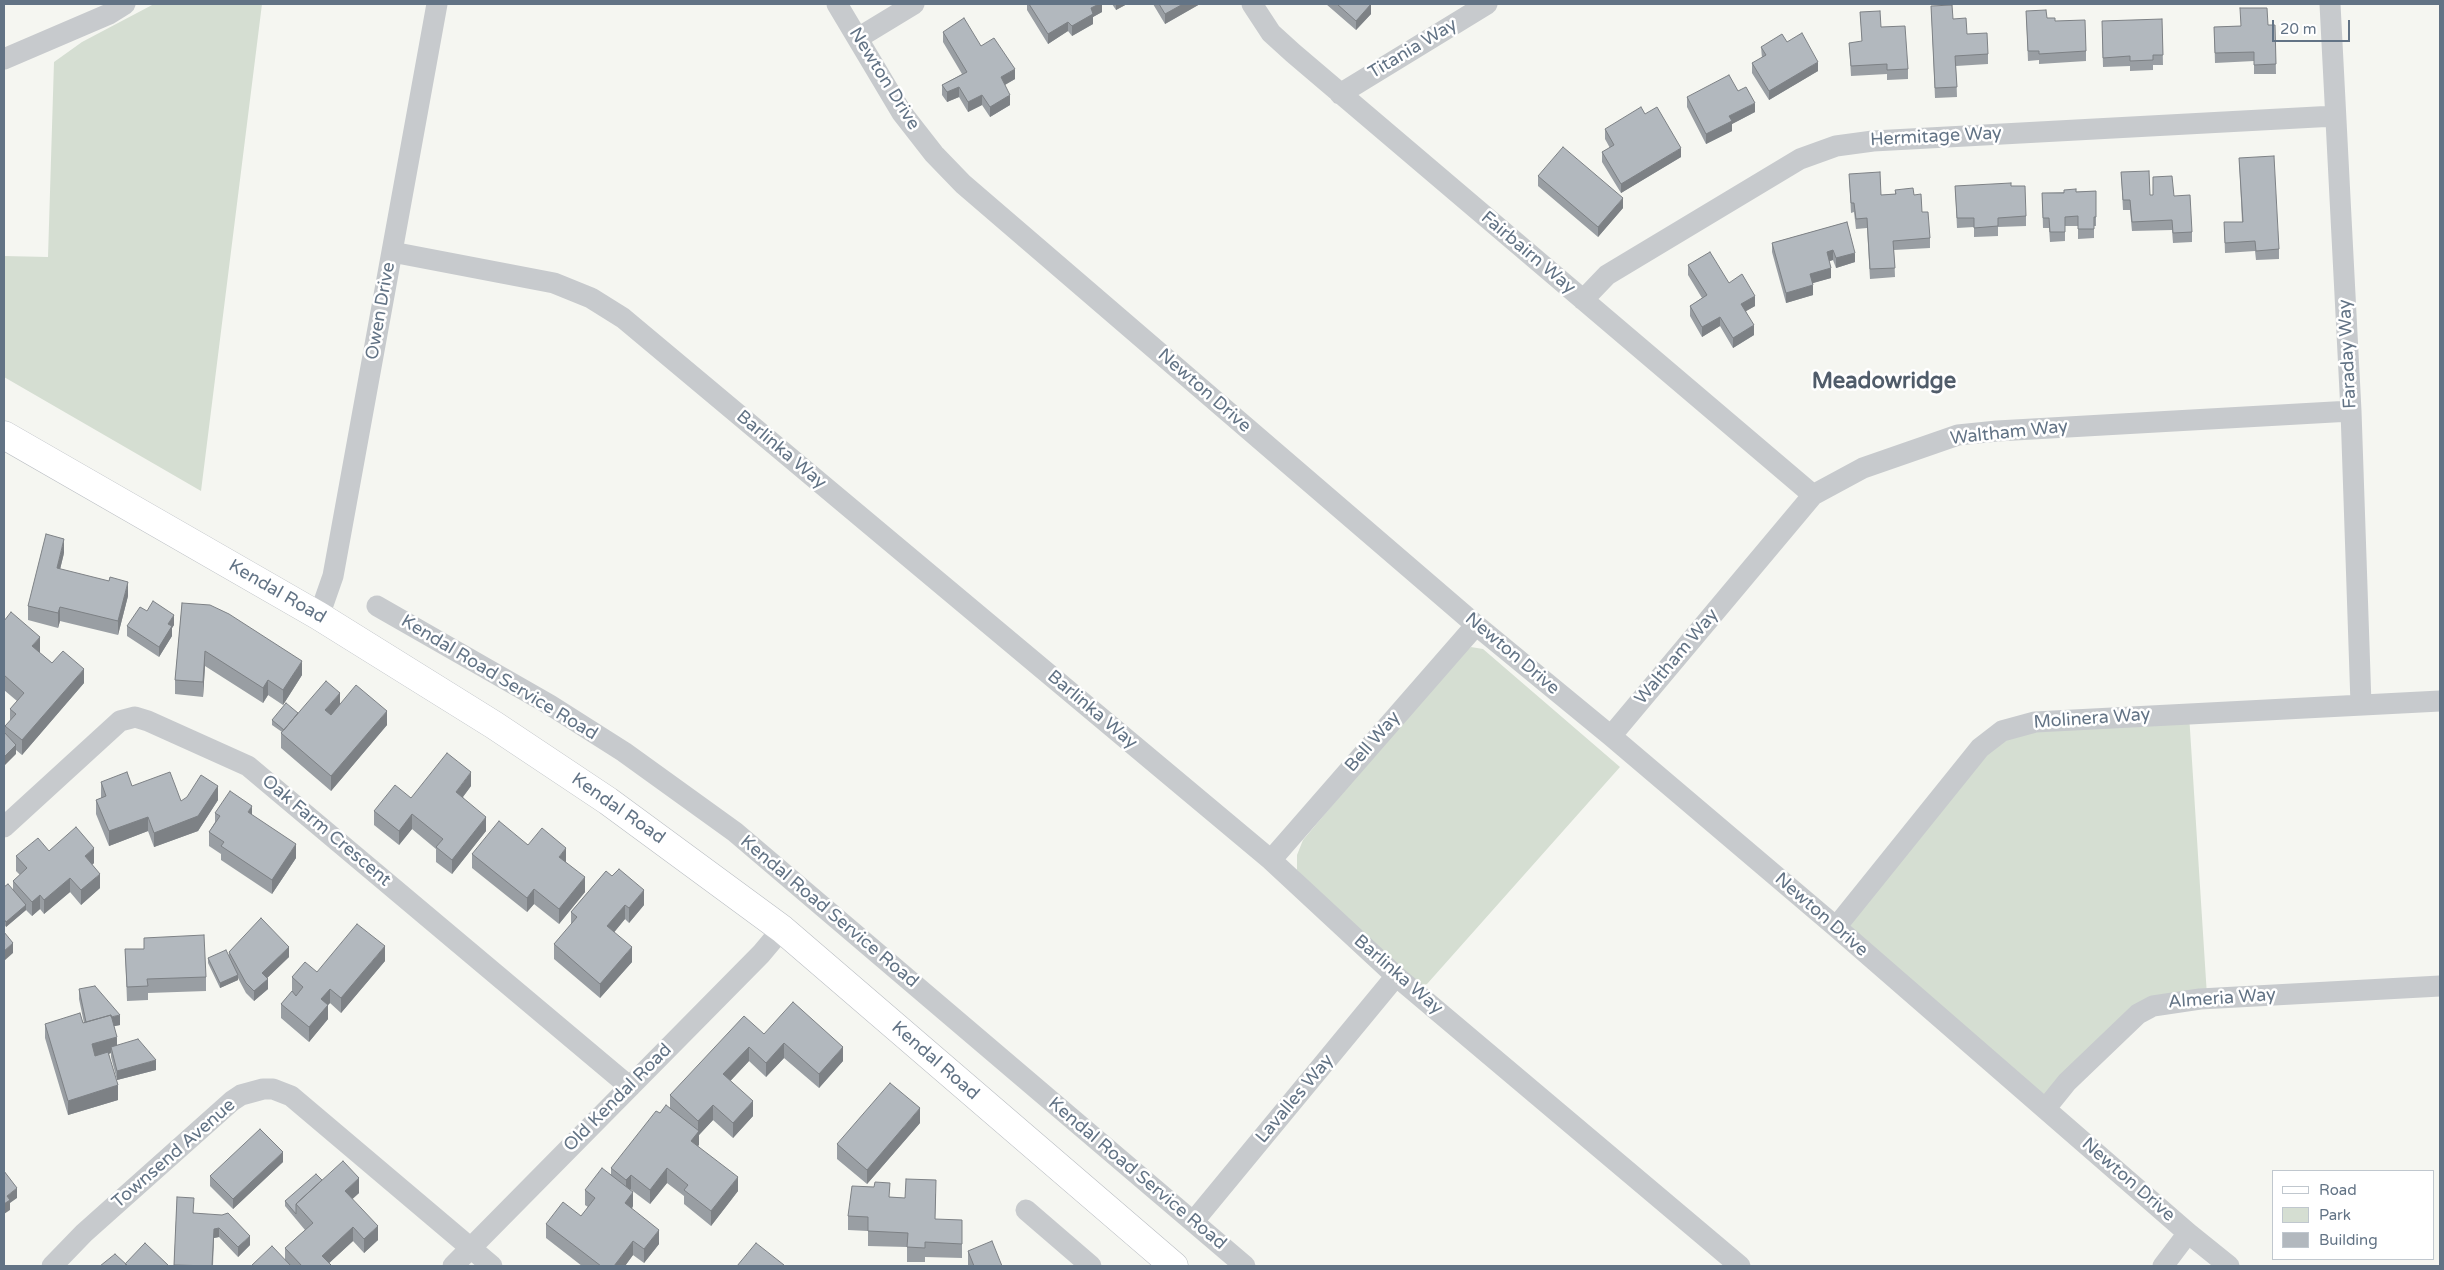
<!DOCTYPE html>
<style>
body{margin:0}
#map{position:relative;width:2444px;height:1270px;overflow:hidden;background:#f5f6f1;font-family:"Varela Round",sans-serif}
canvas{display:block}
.frame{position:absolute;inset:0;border:5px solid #627385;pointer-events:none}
.legend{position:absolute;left:2272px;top:1170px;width:162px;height:90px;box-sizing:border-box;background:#fff;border:1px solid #c0c7ce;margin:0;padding:6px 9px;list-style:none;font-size:15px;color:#627385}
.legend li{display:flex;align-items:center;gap:10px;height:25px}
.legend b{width:25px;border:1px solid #c0c7ce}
.scale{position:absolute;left:2272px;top:20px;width:78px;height:22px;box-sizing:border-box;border:2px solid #627385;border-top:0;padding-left:6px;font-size:15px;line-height:18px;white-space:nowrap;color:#627385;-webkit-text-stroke:4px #fff;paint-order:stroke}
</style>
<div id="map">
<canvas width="2444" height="1270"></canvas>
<div class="frame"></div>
<ul class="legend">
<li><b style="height:6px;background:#fff"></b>Road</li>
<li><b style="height:14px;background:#d5ded2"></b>Park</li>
<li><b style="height:14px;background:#b2b8be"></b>Building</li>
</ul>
<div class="scale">20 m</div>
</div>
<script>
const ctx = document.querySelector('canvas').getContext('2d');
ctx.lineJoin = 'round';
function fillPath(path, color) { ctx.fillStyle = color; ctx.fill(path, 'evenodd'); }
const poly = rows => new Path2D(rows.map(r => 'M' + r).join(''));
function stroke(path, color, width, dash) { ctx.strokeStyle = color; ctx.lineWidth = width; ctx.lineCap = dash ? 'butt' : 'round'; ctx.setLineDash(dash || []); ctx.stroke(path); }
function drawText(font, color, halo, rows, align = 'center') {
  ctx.font = font + ' "Varela Round",sans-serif'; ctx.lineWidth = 5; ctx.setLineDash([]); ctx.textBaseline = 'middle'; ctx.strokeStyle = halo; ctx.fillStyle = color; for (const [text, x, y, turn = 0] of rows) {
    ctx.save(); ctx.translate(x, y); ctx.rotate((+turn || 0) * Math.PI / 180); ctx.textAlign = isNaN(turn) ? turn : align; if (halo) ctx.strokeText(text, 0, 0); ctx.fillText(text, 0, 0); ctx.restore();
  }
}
fillPath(poly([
 [154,4,262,4,201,491,4,377,4,256,48,257,54,62,82,42],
 [1471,647,1483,649,1620,767,1427,984,1412,989,1297,870,1297,855,1303,840,1457,657],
 [2189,714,2207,996,2160,998,2045,1107,1836,928,1991,743,2035,724]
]), '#d5ded2');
const secondary = poly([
 [4,435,319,616,494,725,608,801,782,929,1174,1266]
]);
stroke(secondary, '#b9bdc2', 29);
stroke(poly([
 [837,4,902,113,934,154,963,184,1476,625,1611,736,1836,927,2188,1233,2229,1266],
 [1252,4,1271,33,1293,53,1813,495],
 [2330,4,2351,411,2361,704],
 [858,38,914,4],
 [4,59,109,14,125,4],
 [1340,94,1487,4],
 [392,252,554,283,591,298,623,318,1271,860,1396,976,1740,1266],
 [1583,300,1607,275,1800,159,1836,146,1873,141,2335,116],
 [377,606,550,705,624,752,735,832,1245,1266],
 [319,616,333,576,437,4],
 [1611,736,1813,495,1863,468,1958,435,1997,431,2351,411],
 [4,827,120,721,135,717,148,721,248,766,630,1087],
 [1271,860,1476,625],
 [1836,927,1980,748,2002,731,2035,722,2440,701],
 [2046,1108,2067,1082,2138,1014,2153,1006,2200,999,2440,986],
 [1026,1210,1091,1266],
 [1193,1222,1396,976],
 [52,1266,84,1233,232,1101,241,1095,263,1089,273,1089,291,1096,492,1266],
 [453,1266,761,954,782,929],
 [2163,1266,2188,1233]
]), '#c7cacd', 21);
stroke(secondary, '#fff', 28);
fillPath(poly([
 [1027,4,1102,4,1102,12,1093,17,1093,24,1072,36,1068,31,1048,44,1027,10],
 [1112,4,1127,4,1116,10],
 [1153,4,1200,4,1165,24],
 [1326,4,1371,4,1371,14,1356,30],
 [1931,6,1953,19,1967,34,1988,54,1988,64,1956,66,1957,97,1935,98],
 [2026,11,2055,21,2086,51,2086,61,2039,64,2039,60,2028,61],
 [1860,12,1881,27,1908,69,1908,79,1887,80,1887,74,1851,76,1849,43,1862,42],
 [2162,19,2163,65,2153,65,2153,70,2130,71,2130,66,2103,67,2102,31],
 [2275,25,2276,74,2254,74,2254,61,2215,63,2214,27],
 [943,32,981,46,1015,79,1005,85,1010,105,990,117,982,105,968,112,959,97,947,102,942,95,942,85,962,74,943,42],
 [1787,42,1818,71,1769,100,1752,73,1752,63,1762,58,1761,47],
 [1738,91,1755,112,1732,124,1732,131,1706,144,1687,107,1687,97],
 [1605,129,1681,157,1621,193,1602,162,1602,152,1610,148,1605,139],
 [2239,158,2279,249,2279,259,2256,260,2255,251,2225,253,2224,222,2242,222],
 [2121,172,2150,195,2153,195,2153,177,2174,196,2192,232,2192,242,2173,243,2172,230,2132,231,2130,210,2123,210],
 [1849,174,1881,195,1895,194,1895,190,1914,195,1922,212,1930,238,1930,248,1894,250,1895,277,1870,279,1867,228,1856,229,1854,212,1851,213],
 [1538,176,1623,208,1598,237,1538,186],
 [1955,186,2011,186,2026,216,2026,226,1998,227,1998,236,1974,237,1974,227,1957,228],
 [2096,191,2096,226,2094,226,2094,238,2078,239,2078,226,2065,226,2065,241,2050,242,2049,228,2043,228,2042,193],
 [1847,222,1855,262,1836,268,1833,260,1829,261,1831,278,1812,283,1813,295,1786,303,1772,252,1772,243],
 [1688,265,1729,283,1755,306,1746,311,1754,335,1733,348,1720,326,1702,337,1690,316,1690,306,1702,298,1688,275],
 [64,553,60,569,128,596,118,635,60,621,58,628,28,620,28,606],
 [182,603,302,675,283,705,268,695,263,703,205,666,203,697,175,694,175,680],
 [147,611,174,625,172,628,172,636,159,657,127,636,127,626],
 [4,621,40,652,39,652,52,663,84,683,22,755,16,750,16,754,5,734,5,726,10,721,10,709,17,701,4,690],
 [340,705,387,725,331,791,281,748,281,733,282,732,272,725,272,720,298,713],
 [101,782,132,786,181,801,218,800,198,831,154,847,148,831,109,846,96,814,96,800,101,798],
 [471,786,463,797,486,831,452,874,436,862,436,849,412,829,399,845,374,825,374,811,411,798],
 [215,813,252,815,296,858,272,894,221,860,221,854,209,846,209,832,215,822],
 [528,845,566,862,585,892,559,924,534,904,527,912,472,868,472,854],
 [49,851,94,863,92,865,100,888,81,905,70,892,44,914,40,909,32,916,26,910,6,927,4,924,4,887,13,890,13,881,20,875,16,871,16,856],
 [606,871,644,905,629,923,625,919,614,932,632,962,600,998,554,959,554,944,571,925,571,912],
 [144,938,206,977,206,991,148,993,148,1000,127,1001,125,949,144,949],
 [229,952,289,957,267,978,268,989,254,1001,246,993,238,978,238,980,220,988,208,963,208,958,229,956],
 [385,961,341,1013,330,1003,328,1005,328,1019,309,1042,281,1018,281,1004,292,992,292,977,317,972],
 [79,989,120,1025,114,1026,117,1045,156,1070,117,1080,111,1057,111,1053,109,1054,118,1100,68,1115,45,1038,45,1024,84,1023,79,999],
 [764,1034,843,1061,819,1088,784,1058,766,1077,749,1061,730,1081,753,1116,733,1138,713,1120,699,1135,698,1146,738,1191,711,1226,684,1204,684,1196,667,1183,650,1204,630,1189,633,1206,632,1209,659,1244,644,1263,633,1255,625,1266,582,1266,546,1238,546,1224,581,1216,588,1207,585,1205,585,1190,611,1174,611,1168,660,1113,670,1108,670,1095],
 [920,1123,867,1184,837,1159,837,1144],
 [283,1162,233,1209,210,1186,210,1176],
 [322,1180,359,1193,352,1199,378,1240,364,1253,353,1241,329,1263,332,1266,251,1266,285,1260,285,1248,305,1230,285,1206,285,1201],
 [936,1194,935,1219,962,1235,962,1258,925,1257,925,1262,907,1262,907,1247,868,1246,868,1231,848,1230,848,1216,890,1197,905,1198],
 [177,1197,194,1213,250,1245,238,1257,219,1237,214,1238,213,1266,174,1266],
 [968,1251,1002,1266,968,1266]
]), '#999ea3');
fillPath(poly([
 [1099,4,1102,4,1102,12,1093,17,1093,24,1072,36,1072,26,1091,8],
 [1116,4,1127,4,1116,10],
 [1183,4,1200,4,1165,24,1165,14],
 [1371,4,1371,14,1356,30,1356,21],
 [1068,22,1068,31,1048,44,1048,34],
 [1818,62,1818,71,1769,100,1769,91],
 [1015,69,1015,79,1001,87,1001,77],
 [959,87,959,97,947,102,947,92],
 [982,95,982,105,968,112,968,102],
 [1010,95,1010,105,990,117,990,107],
 [1755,103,1755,112,1732,124,1732,131,1706,144,1706,134,1729,116],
 [1681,148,1681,157,1621,193,1621,184],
 [1623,198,1623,208,1598,237,1598,227],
 [1833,250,1833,260,1827,262,1827,252],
 [1855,253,1855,262,1836,268,1836,258],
 [1831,268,1831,278,1810,284,1810,274],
 [1813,285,1813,295,1786,303,1786,293],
 [1755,296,1755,306,1741,314,1741,304],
 [1720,317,1720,326,1702,337,1702,327],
 [1754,325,1754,335,1733,348,1733,338],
 [64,539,64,553,57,582,57,568],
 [128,582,128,596,118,635,118,621],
 [60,607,60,621,58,628,58,613],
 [174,615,174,625,172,628,172,636,159,657,159,647,168,624],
 [40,637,40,652,32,661,32,646],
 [205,651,205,666,203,697,203,682],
 [302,661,302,675,283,705,283,690],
 [84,669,84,683,22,755,22,740],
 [268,680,268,695,263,703,263,688],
 [340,693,340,707,325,724,325,710],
 [387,711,387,725,331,791,331,776],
 [16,745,16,754,4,766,4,757],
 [471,772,471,786,456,806,456,792],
 [218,786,218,800,198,831,154,847,154,833],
 [252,806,252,820,248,812],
 [412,814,412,829,399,845,399,831],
 [148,817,148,831,109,846,109,831],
 [486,817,486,831,452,874,452,860],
 [296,844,296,858,272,894,272,880],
 [94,848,94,863,85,871,85,856],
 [566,848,566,862,559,871,559,857],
 [100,874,100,888,81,905,81,890],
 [585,877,585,892,559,924,559,909],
 [70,878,70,892,44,914,44,900],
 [534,889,534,904,527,912,527,898],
 [644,890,644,905,629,923,629,908],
 [40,895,40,909,32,916,32,902],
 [26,905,26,910,6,927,6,922],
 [625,905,625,919,607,941,607,926],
 [13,943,13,953,4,961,4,951],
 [385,946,385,961,341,1013,341,998],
 [289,947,289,957,262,983,262,973],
 [632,947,632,962,600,998,600,984],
 [238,975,238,980,220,988,220,983],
 [268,979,268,989,254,1001,254,991],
 [330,989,330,1003,328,1005,328,1019,309,1042,309,1027,321,999],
 [120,1015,120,1025,86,1032,86,1023],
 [117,1037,117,1051,111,1047,111,1053,92,1059,92,1044],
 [784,1043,784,1058,766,1077,766,1063],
 [749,1047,749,1061,723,1089,723,1074],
 [843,1047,843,1061,819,1088,819,1074],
 [156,1060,156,1070,117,1080,117,1071],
 [118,1085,118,1100,68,1115,68,1101],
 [753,1101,753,1116,733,1138,733,1123],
 [713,1105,713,1120,699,1135,699,1145,691,1155,691,1141,698,1131,698,1121],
 [920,1108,920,1123,867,1184,867,1170],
 [283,1152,283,1162,233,1209,233,1199],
 [667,1168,667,1183,650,1204,650,1190],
 [631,1175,631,1189,626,1194,626,1180],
 [738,1177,738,1191,711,1226,711,1211],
 [359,1178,359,1193,345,1206,345,1191],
 [17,1188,17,1198,10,1203,10,1210,4,1214,4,1204,7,1196],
 [633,1192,633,1206,625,1218,625,1203],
 [378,1226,378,1240,364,1253,364,1239],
 [353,1227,353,1241,326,1266,322,1256],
 [219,1228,219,1237,214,1238,212,1266,214,1229],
 [659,1230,659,1244,644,1263,644,1249],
 [250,1236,250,1245,238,1257,238,1247],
 [633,1241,633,1255,625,1266,614,1266]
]), '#7d8185');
const building = poly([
 [1029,4,1099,4,1091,8,1093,14,1072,26,1068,22,1048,34,1029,4],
 [1159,4,1183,4,1165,14,1159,4],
 [1337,4,1371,4,1356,21,1337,4],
 [1952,5,1953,19,1966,18,1967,34,1987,33,1988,54,1955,56,1957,87,1935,88,1931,6,1952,5],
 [2240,8,2267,8,2268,25,2275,25,2276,64,2254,65,2254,52,2215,53,2214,27,2241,26,2240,8],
 [2046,10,2047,18,2055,18,2055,21,2085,20,2086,51,2039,54,2039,51,2028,51,2026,11,2046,10],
 [1880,11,1881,27,1905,26,1908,69,1887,70,1887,64,1851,66,1849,43,1862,41,1860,12,1880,11],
 [964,18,981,46,994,38,1015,69,1001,77,1010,95,990,107,982,95,968,102,959,87,947,92,942,85,967,72,943,32,964,18],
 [2162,19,2163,55,2153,55,2153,60,2130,61,2130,56,2103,58,2102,21,2162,19],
 [1802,33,1818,62,1769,91,1752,63,1766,55,1761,47,1782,34,1787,42,1802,33],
 [1729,75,1738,91,1746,87,1755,103,1729,116,1732,121,1706,134,1687,97,1729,75],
 [1641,107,1645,114,1657,107,1681,148,1621,184,1602,152,1614,145,1605,129,1641,107],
 [1563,147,1623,198,1598,227,1538,176,1563,147],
 [2274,156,2279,249,2256,251,2255,241,2225,243,2224,222,2243,222,2239,158,2274,156],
 [2149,171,2150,195,2153,195,2153,177,2172,176,2174,196,2190,195,2192,232,2173,233,2172,220,2132,222,2130,200,2123,200,2121,172,2149,171],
 [1880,172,1881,195,1896,194,1895,190,1913,188,1914,195,1921,194,1922,212,1928,212,1930,238,1893,241,1895,268,1870,269,1867,218,1856,219,1854,203,1851,203,1849,174,1880,172],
 [2011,183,2011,186,2025,186,2026,216,1998,218,1998,226,1974,228,1974,218,1957,218,1955,186,2011,183],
 [2076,189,2076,192,2096,191,2096,217,2094,217,2094,229,2078,229,2078,216,2065,217,2065,232,2050,232,2049,218,2043,218,2042,193,2064,193,2064,190,2076,189],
 [1847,222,1855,253,1836,258,1833,250,1827,252,1831,268,1810,274,1813,285,1786,293,1772,243,1847,222],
 [1710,252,1729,283,1742,274,1755,296,1741,304,1754,325,1733,338,1720,317,1702,327,1690,306,1707,295,1688,265,1710,252],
 [46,534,64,539,57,568,109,581,110,577,128,582,118,621,60,607,58,613,28,606,46,534],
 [153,601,174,615,168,624,172,626,159,647,127,626,140,607,147,611,153,601],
 [182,603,210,605,229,614,302,661,283,690,268,680,263,688,205,651,203,682,175,680,182,603],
 [11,612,40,637,32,646,52,663,63,651,84,669,22,740,5,726,16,714,10,709,24,693,4,675,4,621,11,612],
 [326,681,340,693,325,710,331,715,356,685,387,711,331,776,281,733,326,681],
 [286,703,298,713,284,730,272,720,286,703],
 [4,732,16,745,4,757,4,732],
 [447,753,471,772,456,792,486,817,452,860,436,847,443,839,412,814,399,831,374,811,395,785,411,798,447,753],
 [127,772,132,786,170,772,181,801,187,797,201,775,218,786,198,816,154,833,148,817,109,831,96,800,106,796,101,782,127,772],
 [230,791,252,806,248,812,296,844,272,880,221,846,224,842,209,832,220,816,215,813,230,791],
 [499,821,528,845,542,828,566,848,559,857,585,877,559,909,534,889,527,898,472,854,499,821],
 [76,827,94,848,85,856,100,874,81,890,70,878,44,900,40,895,32,902,13,881,27,868,16,856,38,838,49,851,76,827],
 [619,869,644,890,629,908,625,905,607,926,632,947,600,984,554,944,577,917,571,912,606,871,612,876,619,869],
 [8,884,26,905,6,922,4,919,4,887,8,884],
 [261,918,289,947,262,973,268,979,254,991,246,983,229,952,261,918],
 [357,924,385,946,341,998,330,989,321,999,328,1005,309,1027,281,1004,292,991,296,996,303,987,292,977,305,962,317,972,357,924],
 [4,932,13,943,4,951,4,932],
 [204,935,206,977,147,979,148,986,127,987,125,949,144,949,144,938,204,935],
 [226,950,238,975,220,983,208,958,226,950],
 [95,986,120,1015,111,1017,111,1015,86,1022,79,989,95,986],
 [793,1002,843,1047,819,1074,784,1043,766,1063,749,1047,723,1074,753,1101,733,1123,713,1105,698,1121,670,1095,744,1016,764,1034,793,1002],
 [80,1013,83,1023,111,1015,117,1037,92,1044,95,1056,108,1052,118,1085,68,1101,45,1024,80,1013],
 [138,1039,156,1060,117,1071,111,1047,138,1039],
 [890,1083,920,1108,867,1170,837,1144,890,1083],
 [666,1105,699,1131,691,1141,738,1177,711,1211,684,1190,688,1185,667,1168,650,1190,631,1175,626,1180,611,1168,656,1111,660,1113,666,1105],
 [260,1129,283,1152,233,1199,210,1176,260,1129],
 [343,1161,359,1178,345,1191,378,1226,364,1239,353,1227,322,1256,332,1266,302,1266,285,1248,313,1223,296,1204,343,1161],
 [602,1168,633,1192,625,1203,659,1230,644,1249,633,1241,614,1266,601,1266,546,1224,563,1202,581,1216,595,1198,585,1190,602,1168],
 [4,1171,17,1188,7,1196,10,1200,4,1204,4,1171],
 [316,1174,322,1180,296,1204,296,1214,285,1201,316,1174],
 [906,1179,936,1180,935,1219,962,1220,962,1244,925,1242,925,1248,907,1247,908,1233,868,1231,868,1217,848,1216,852,1186,874,1187,875,1182,890,1183,889,1197,905,1198,906,1179],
 [177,1197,194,1198,193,1213,222,1215,228,1213,250,1236,238,1247,219,1228,214,1229,212,1266,174,1265,177,1197],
 [992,1241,1002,1266,974,1266,968,1251,992,1241],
 [145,1243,169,1266,128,1266,125,1264,145,1243],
 [756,1243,784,1265,783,1266,737,1266,756,1243],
 [272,1246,291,1266,251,1266,272,1246],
 [115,1254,128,1266,100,1266,115,1254]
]);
fillPath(building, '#b2b8be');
stroke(building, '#7d8185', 1);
drawText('18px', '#627385', '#fff', [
 ["Titania Way",1413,49,-31],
 ["Newton Drive",884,79,58],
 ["Hermitage Way",1936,137,-3],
 ["Fairbairn Way",1528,253,40],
 ["Owen Drive",381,311,-80],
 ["Faraday Way",2348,354,-93],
 ["Newton Drive",1204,391,41],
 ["Waltham Way",2009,433,-6],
 ["Barlinka Way",781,450,40],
 ["Kendal Road",277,592,30],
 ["Newton Drive",1512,654,40],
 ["Waltham Way",1677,657,-50],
 ["Kendal Road Service Road",499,678,31],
 ["Barlinka Way",1092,710,40],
 ["Molinera Way",2092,719,-4],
 ["Bell Way",1373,742,-49],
 ["Kendal Road",618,809,35],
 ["Oak Farm Crescent",326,831,40],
 ["Kendal Road Service Road",829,912,40],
 ["Newton Drive",1821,915,41],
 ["Barlinka Way",1398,975,41],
 ["Almeria Way",2222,999,-4],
 ["Kendal Road",935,1061,41],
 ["Old Kendal Road",618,1098,-45],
 ["Lavalles Way",1295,1099,-50],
 ["Townsend Avenue",174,1154,-41],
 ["Kendal Road Service Road",1137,1174,40],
 ["Newton Drive",2128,1180,41]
]);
drawText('bold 22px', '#505c6a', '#fff', [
 ["Meadowridge",1884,382]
]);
</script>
